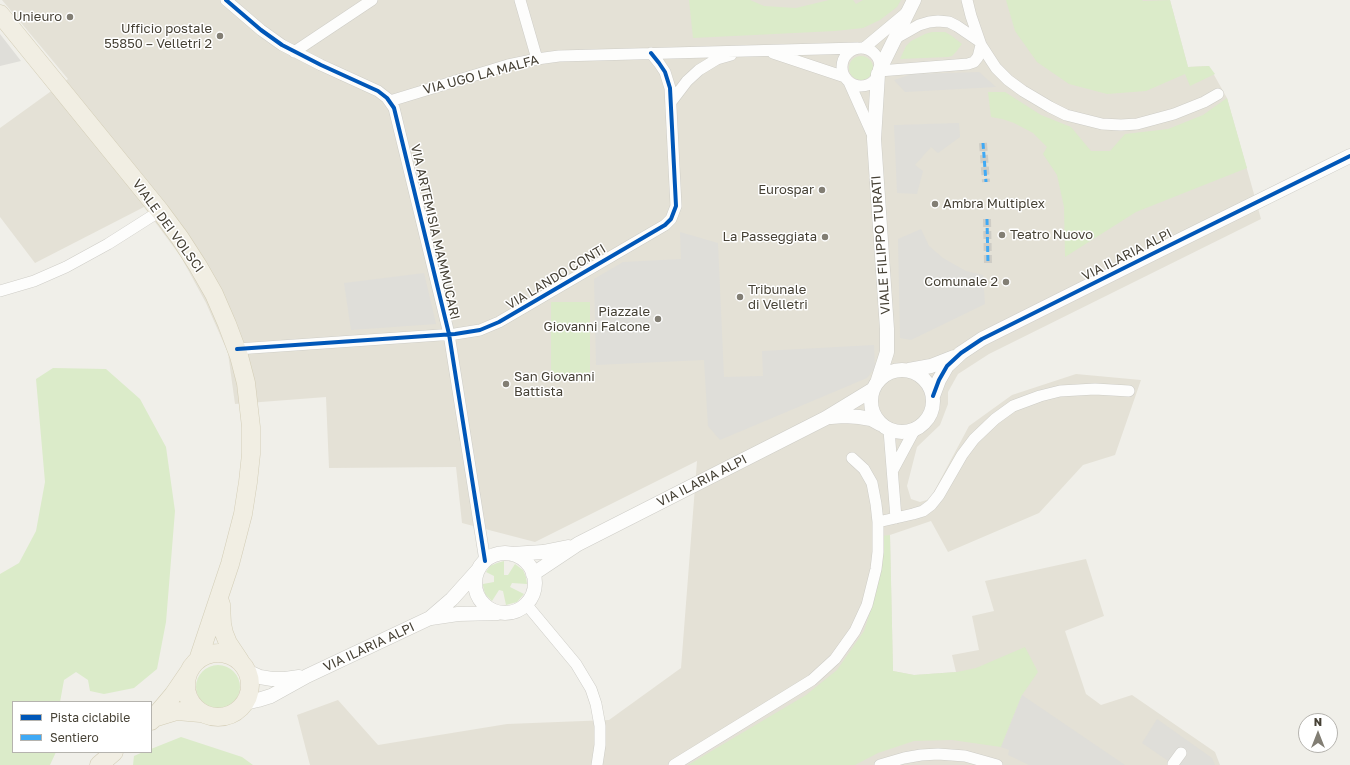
<!DOCTYPE html>
<meta charset="utf-8">
<style>
body{margin:0}
#map{position:relative;width:1350px;height:765px;overflow:hidden;background:#f0efe9;font-family:"Golos Text",sans-serif}
canvas{display:block}
.legend{position:absolute;left:12px;top:701px;width:140px;height:52px;box-sizing:border-box;background:#fff;border:1px solid #b5b3ae;margin:0;padding:5px 7px;list-style:none;font-size:12px;color:#464135}
.legend li{display:flex;align-items:center;gap:8px;height:20px}
.legend b{width:20px;border:1px solid #b5b3ae}
.north{position:absolute;left:1298px;top:713px;width:40px;height:40px;box-sizing:border-box;background:#fff;border:1px solid #b5b3ae;border-radius:50%;rotate:0deg;font-size:11px;font-weight:700;line-height:16px;text-align:center;color:#464135}
.north::after{content:'';display:block;margin:auto;width:14px;height:18px;background:#827e74;clip-path:polygon(50% 0,100% 100%,50% 72%,0 100%)}
</style>
<div id="map">
<canvas width="1350" height="765"></canvas>
<ul class="legend">
<li><b style="height:5px;background:#0057b8"></b>Pista ciclabile</li>
<li><b style="height:5px;background:#3fa9f5"></b>Sentiero</li>
</ul>
<div class="north">N</div>
</div>
<script>
const ctx = document.querySelector('canvas').getContext('2d');
ctx.lineJoin = 'round';
function fillPath(path, color) { ctx.fillStyle = color; ctx.fill(path, 'evenodd'); }
const poly = rows => new Path2D(rows.map(r => 'M' + r).join(''));
function stroke(path, color, width, dash) { ctx.strokeStyle = color; ctx.lineWidth = width; ctx.lineCap = dash ? 'butt' : 'round'; ctx.setLineDash(dash || []); ctx.stroke(path); }
function drawText(font, color, halo, rows, align = 'center') {
  ctx.font = font + ' "Golos Text",sans-serif'; ctx.lineWidth = 3; ctx.setLineDash([]); ctx.textBaseline = 'middle'; ctx.strokeStyle = halo; ctx.fillStyle = color; for (const [text, x, y, turn = 0] of rows) {
    ctx.save(); ctx.translate(x, y); ctx.rotate((+turn || 0) * Math.PI / 180); ctx.textAlign = isNaN(turn) ? turn : align; if (halo) ctx.strokeText(text, 0, 0); ctx.fillText(text, 0, 0); ctx.restore();
  }
}
fillPath(poly([
 [2,0,1170,0,1188,67,1209,66,1227,98,1261,219,989,354,958,374,948,392,948,404,940,425,917,447,907,486,911,499,920,502,930,499,969,426,1012,395,1076,374,1141,380,1115,455,1083,465,1039,513,948,552,931,521,890,535,893,671,914,675,956,672,952,655,979,650,972,616,994,611,985,581,1086,559,1104,616,1065,631,1086,694,1101,705,1132,695,1215,752,1220,765,310,765,297,715,338,700,378,745,507,724,609,720,681,668,697,461,535,542,462,523,456,467,329,468,326,397,235,404,228,353,206,303,181,257,144,207,35,263,0,217,0,128,68,79]
]), '#e4e1d6');
fillPath(poly([
 [689,0,750,0,764,6,796,8,829,0,853,0,856,4,863,0,901,0,897,7,880,20,863,28,835,31,693,38],
 [1006,0,1142,0,1143,1,1170,0,1188,67,1209,66,1215,74,1190,86,1185,74,1146,91,1107,94,1069,84,1037,62,1015,31],
 [932,32,945,32,952,36,962,44,956,52,952,56,948,57,900,59,906,46,911,41,925,34],
 '849 68a12 12 0 1 1 24 0a12 12 0 1 1-24 0Z',
 [988,92,1005,92,1041,115,1071,127,1091,151,1110,151,1125,134,1168,129,1203,115,1227,98,1247,168,1136,212,1065,257,1064,207,1057,175,1043,154,1047,147,1033,133,1014,123,1002,119,991,117],
 [551,302,590,302,590,380,551,380],
 [53,368,106,369,140,399,166,447,175,511,166,622,157,669,134,688,104,694,90,691,88,680,76,672,64,680,60,702,13,702,13,752,56,752,50,765,0,765,0,574,19,563,36,531,45,482,36,379],
 [890,535,893,671,914,675,957,672,976,668,1025,647,1038,672,1022,695,1001,747,952,740,914,741,878,753,855,765,688,765,806,695,837,670,864,631,875,597,883,561,881,536],
 [504,561,504,575,508,575,515,564,523,570,526,577,527,584,512,583,510,587,524,594,517,602,506,605,503,591,499,590,492,601,485,594,483,586,483,584,494,582,494,576,486,572,490,566,497,563],
 '196 687a22 22 0 1 1 44 0a22 22 0 1 1-44 0Z',
 [181,737,242,757,253,765,133,765,134,756,143,752,151,752,151,749]
]), '#dbebc9');
fillPath(poly([
 [0,34,21,61,0,66],
 [979,72,996,87,905,92,894,80,912,74],
 [959,123,960,137,938,153,931,147,915,165,923,171,917,194,897,193,894,125],
 [921,229,929,246,943,258,966,271,983,275,985,304,911,340,900,338,898,239],
 [680,232,718,243,724,377,763,376,762,351,874,345,875,368,867,378,720,440,708,426,704,360,596,365,594,279,623,262,681,259],
 [424,273,436,324,351,330,344,283],
 [1022,695,1125,765,1029,765,1008,755,1009,750,1001,747],
 [1157,719,1212,758,1215,765,1174,765,1142,743]
]), '#dfded9');
stroke(poly([
 [983,143,986,182],
 [987,219,988,264]
]), '#ceccc5', 8, [8, 4]);
const minor = poly([
 [226,0,261,30,282,45,321,65,378,91,387,98,394,108,449,334,485,561],
 [520,0,537,59],
 [967,0,971,16,981,45,996,68,1008,80,1023,91,1050,107,1066,115,1102,124,1121,125,1137,124,1174,114,1204,102,1218,94],
 [896,38,919,25,929,22,938,21,949,22,957,26,979,41],
 [864,48,906,13],
 '842 67a19 19 0 1 1 38 0a19 19 0 1 1-38 0Z',
 [294,52,372,0],
 [773,53,845,77],
 [879,71,968,64,974,62,978,57,981,45],
 [849,82,874,138],
 [390,101,508,65,537,59,559,56,858,48],
 [671,102,687,81,699,70,717,59,731,55],
 [0,291,34,281,66,267,108,244,160,211],
 [237,349,455,334,480,330,499,322,665,225,671,219,676,206,670,88,665,72,659,63,651,53],
 [889,430,896,518],
 [893,470,915,429],
 [878,522,913,514,923,511,931,505,939,495,962,455,974,439,995,419,1013,406,1040,396,1060,391,1095,389,1129,391],
 [526,604,576,664,591,689,596,704,600,726,600,745,597,765],
 [1173,764,1181,753],
 [674,765,812,680,835,659,855,631,867,605,876,569,878,552,878,522,876,504,872,483,864,469,852,458],
 [880,765,904,758,921,755,938,754,965,756,997,765]
]);
const tertiary = poly([
 [880,69,914,0],
 '871 401a31 31 0 1 1 62 0a31 31 0 1 1-62 0Z',
 [909,370,931,366,954,357],
 [878,380,887,352,887,329,874,139,878,74],
 [933,396,939,380,947,366,961,353,982,339,1152,254,1350,156],
 [831,417,844,416,859,417,871,419,880,424],
 '475 583a30 30 0 1 1 60 0a30 30 0 1 1-60 0Z',
 [512,554,543,552,568,547],
 [533,574,578,544,826,418,872,390],
 [431,618,458,614,498,613],
 [247,671,260,677,272,679,285,679,299,677],
 [245,703,258,700,271,696,307,676,430,618,452,599,478,570]
]);
const primary = poly([
 [0,14,160,211,180,238,198,266,214,294,227,324,239,356,246,383,251,427,251,454,248,482,243,514,230,564,198,660],
 [221,604,222,624,224,633,228,643,240,661],
 '186 685a32 32 0 1 1 64 0a32 32 0 1 1-64 0Z',
 [154,718,167,714,177,711,200,713],
 [151,721,173,695,188,673],
 [99,765,114,752]
]);
stroke(minor, '#cecdc7', 12);
stroke(tertiary, '#cecdc7', 15);
stroke(primary, '#d3cdb6', 19);
stroke(minor, '#fdfdfc', 11);
stroke(tertiary, '#fdfdfc', 14);
stroke(primary, '#f1eee3', 18);
stroke(poly([
 [983,143,986,182],
 [987,219,988,264]
]), '#3fa9f5', 3, [6, 3]);
stroke(poly([
 [226,0,261,30,282,45,321,65,378,91,387,98,394,108,449,334,485,561],
 [237,349,455,334,480,330,499,322,665,225,671,219,676,206,670,88,665,72,659,63,651,53],
 [933,396,939,380,947,366,961,353,982,339,1152,254,1350,156]
]), '#0057b8', 4);
for (const [x, y, r, color] of [
 [70,17,4,"#827e74"],
 [220,36,4,"#827e74"],
 [822,190,4,"#827e74"],
 [935,204,4,"#827e74"],
 [1002,235,4,"#827e74"],
 [825,237,4,"#827e74"],
 [1006,282,4,"#827e74"],
 [740,297,4,"#827e74"],
 [658,319,4,"#827e74"],
 [506,384,4,"#827e74"]
]) { const dot = new Path2D(); dot.arc(x, y, r, 0, 2 * Math.PI); ctx.fillStyle = color; ctx.fill(dot); stroke(dot, '#fff', 1.5); }
drawText('13px', '#464135', '#fff', [
 ["Unieuro",62,17],
 ["Ufficio postale",212,29],
 ["55850 – Velletri 2",212,44],
 ["Eurospar",814,190],
 ["Ambra Multiplex",943,204,"left"],
 ["Teatro Nuovo",1010,235,"left"],
 ["La Passeggiata",817,237],
 ["Comunale 2",998,282],
 ["Tribunale",748,290,"left"],
 ["di Velletri",748,305,"left"],
 ["Piazzale",650,312],
 ["Giovanni Falcone",650,327],
 ["San Giovanni",514,377,"left"],
 ["Battista",514,392,"left"]
], 'right');
drawText('13px', '#464135', '#fff', [
 ["VIA UGO LA MALFA",481,75,-15],
 ["VIALE DEI VOLSCI",168,226,54],
 ["VIA ARTEMISIA MAMMUCARI",435,232,77],
 ["VIALE FILIPPO TURATI",881,245,-94],
 ["VIA ILARIA ALPI",1127,255,-27],
 ["VIA LANDO CONTI",556,277,-31],
 ["VIA ILARIA ALPI",702,481,-27],
 ["VIA ILARIA ALPI",369,647,-25]
]);
</script>
